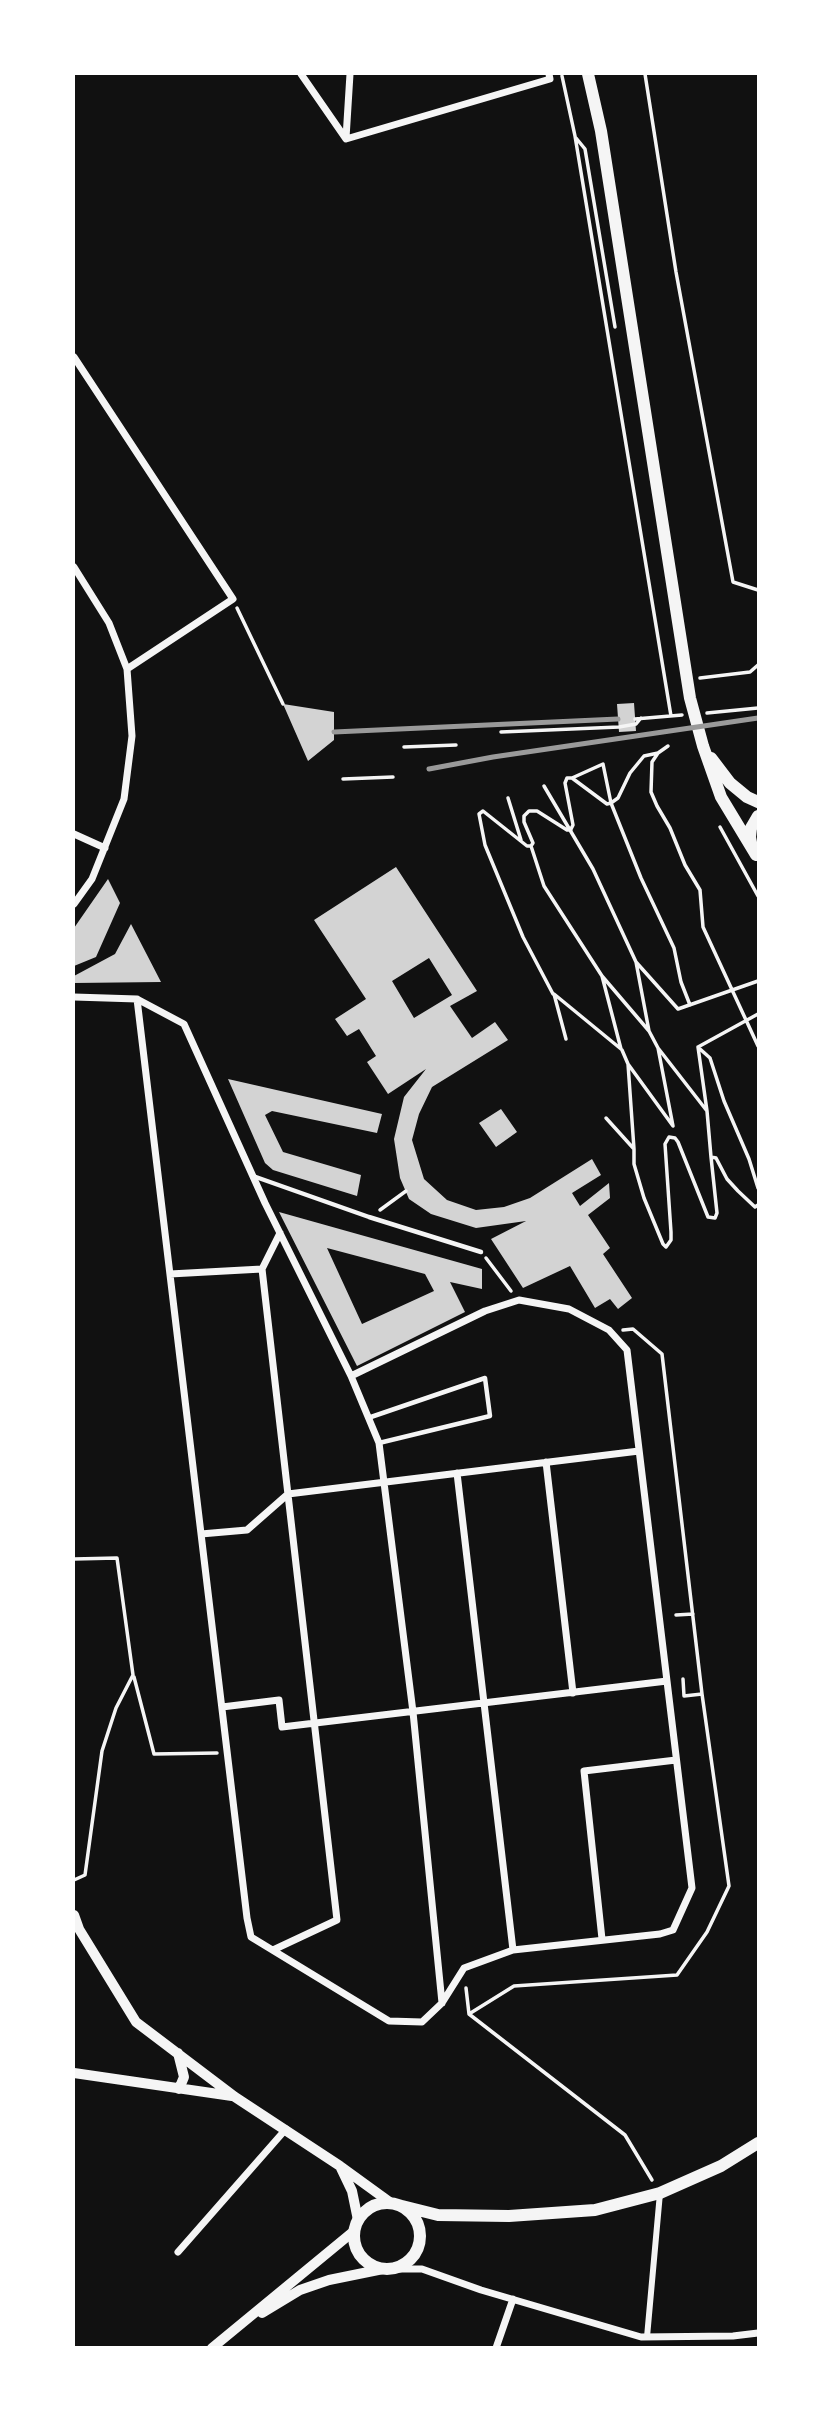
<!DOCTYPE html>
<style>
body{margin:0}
#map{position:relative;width:832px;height:2421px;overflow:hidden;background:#111;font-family:"Golos Text",sans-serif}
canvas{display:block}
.frame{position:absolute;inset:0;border:75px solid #fff;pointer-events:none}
</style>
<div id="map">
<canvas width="832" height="2421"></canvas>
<div class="frame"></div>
</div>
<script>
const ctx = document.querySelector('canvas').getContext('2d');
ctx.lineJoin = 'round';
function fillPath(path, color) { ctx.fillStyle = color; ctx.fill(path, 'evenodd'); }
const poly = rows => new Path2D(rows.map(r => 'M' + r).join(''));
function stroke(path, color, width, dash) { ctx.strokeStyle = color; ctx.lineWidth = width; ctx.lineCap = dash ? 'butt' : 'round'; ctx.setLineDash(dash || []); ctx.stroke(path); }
fillPath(poly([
 [634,703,636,731,619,732,617,704],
 [283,704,334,712,334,740,308,761],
 [396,867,477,991,450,1006,472,1038,495,1022,508,1040,432,1087,419,1114,412,1140,424,1179,447,1200,476,1210,504,1207,530,1198,592,1159,601,1175,572,1193,580,1206,609,1183,610,1198,588,1215,610,1248,603,1254,632,1298,618,1309,610,1299,595,1308,570,1266,523,1288,491,1239,526,1221,476,1228,431,1214,409,1199,400,1178,394,1139,404,1097,426,1069,388,1094,367,1062,376,1056,359,1029,347,1036,335,1019,366,999,314,920],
 [429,958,452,995,414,1018,392,981],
 [108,879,120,903,96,957,74,966,74,928],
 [131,924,161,982,74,983,74,976,115,954],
 [228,1079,382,1114,377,1133,272,1111,265,1115,283,1152,361,1175,357,1196,273,1170,265,1163],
 [501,1109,517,1132,496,1147,479,1123],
 [279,1212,482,1269,482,1289,450,1282,465,1312,357,1366],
 [327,1248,425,1274,434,1291,362,1324]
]), '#d3d3d3');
stroke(poly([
 [645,74,676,272,733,582,758,590],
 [562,76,575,136,671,716],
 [576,138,585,149,615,327],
 [237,608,283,704],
 [700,678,750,672,758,665],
 [707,713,758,708],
 [635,719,682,715],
 [501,732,619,727,636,724,641,718],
 [404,747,456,745],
 [658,753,652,762,651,792,657,806,670,828,685,865,700,890,703,927,758,1046],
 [572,778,603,764,611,803,641,878,674,948,681,982,690,1005],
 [343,779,393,777],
 [544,786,593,869,636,962],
 [508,798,521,840],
 [720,827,758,896],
 [571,829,573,825,565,783,567,778,572,778,607,804,611,803,618,798,630,773,644,756,658,753,668,746],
 [531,846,544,886,602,976],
 [553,994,523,937,485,845,479,814,483,811,527,846,531,846,533,843,524,822,524,816,529,811,537,811,567,830,571,830],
 [649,1031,658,1048],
 [566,1039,554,994,621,1049,602,976,649,1031,636,962,678,1009,758,981],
 [698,1047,758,1014],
 [700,1049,710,1058,724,1101,749,1159,758,1188],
 [622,1050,628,1064],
 [707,1111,711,1157],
 [606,1118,634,1149,628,1064,673,1126,658,1048,707,1111,698,1047],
 [634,1149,634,1164,644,1198,663,1244,666,1247,671,1240,671,1232,665,1144,669,1137,675,1138,678,1142,708,1217,715,1218,717,1213,711,1157,716,1158,727,1179,738,1191,755,1207,758,1205],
 [380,1210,406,1191],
 [486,1258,511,1291],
 [74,1559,117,1558,133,1675,116,1708,102,1751,85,1875,74,1880],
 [676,1615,693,1614],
 [134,1677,154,1754,217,1753],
 [683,1679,684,1696,702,1694],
 [466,1988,469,2014,625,2135,652,2180],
 [469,2014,514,1986,677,1975,707,1932,729,1886,702,1694,662,1354,633,1329,623,1330]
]), '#f5f5f5', 3.5);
stroke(poly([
 [253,1176,369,1217,481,1252],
 [368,1418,485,1378,490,1416,379,1443]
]), '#f5f5f5', 4.5);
stroke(poly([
 [647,2337,660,2193]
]), '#f5f5f5', 6);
stroke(poly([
 [301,74,346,139,550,79,549,74],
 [346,138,350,74],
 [74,357,233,599,127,669],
 [74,567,109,623,127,669,132,736,124,799,92,879,74,904],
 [74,834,105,848],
 [74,997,137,999,184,1024,265,1203,351,1376,379,1443,413,1712,442,2003],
 [137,999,247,1918,251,1937,389,2021,422,2022,442,2003,464,1968,513,1950,660,1934,673,1930,692,1888,627,1350,609,1330,569,1309,519,1300,485,1311,351,1376],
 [170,1274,262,1269],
 [546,1462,573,1693],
 [457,1473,513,1950],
 [201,1534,247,1530,288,1494,639,1451],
 [222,1707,279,1700,282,1727,667,1681],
 [602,1939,584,1771,676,1760],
 [273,1950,337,1920,262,1269,280,1233],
 [178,2252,286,2129],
 [394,2269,422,2269,481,2290,641,2337,733,2336,758,2333],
 [496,2348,513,2299]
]), '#f5f5f5', 7);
stroke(poly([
 [74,1915,79,1929,136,2022,235,2097,340,2166,391,2203],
 [178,2053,184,2077,179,2089],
 [74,2073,232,2096],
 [341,2168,352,2191,358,2220],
 [262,2313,300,2290,329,2280,383,2269],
 [212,2348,354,2231]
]), '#f5f5f5', 10);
stroke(poly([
 [588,74,601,131,690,698,703,746,721,797,756,855],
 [711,758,730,783,747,797,758,802],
 [752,848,750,837,751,828,758,816],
 '354 2236a33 33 0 1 1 66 0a33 33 0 1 1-66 0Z',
 [402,2206,438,2215,509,2216,595,2210,660,2193,721,2166,758,2143]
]), '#f5f5f5', 12);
stroke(poly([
 [334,732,618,719],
 [429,769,493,757,758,718]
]), '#9a9a9a', 5);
</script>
